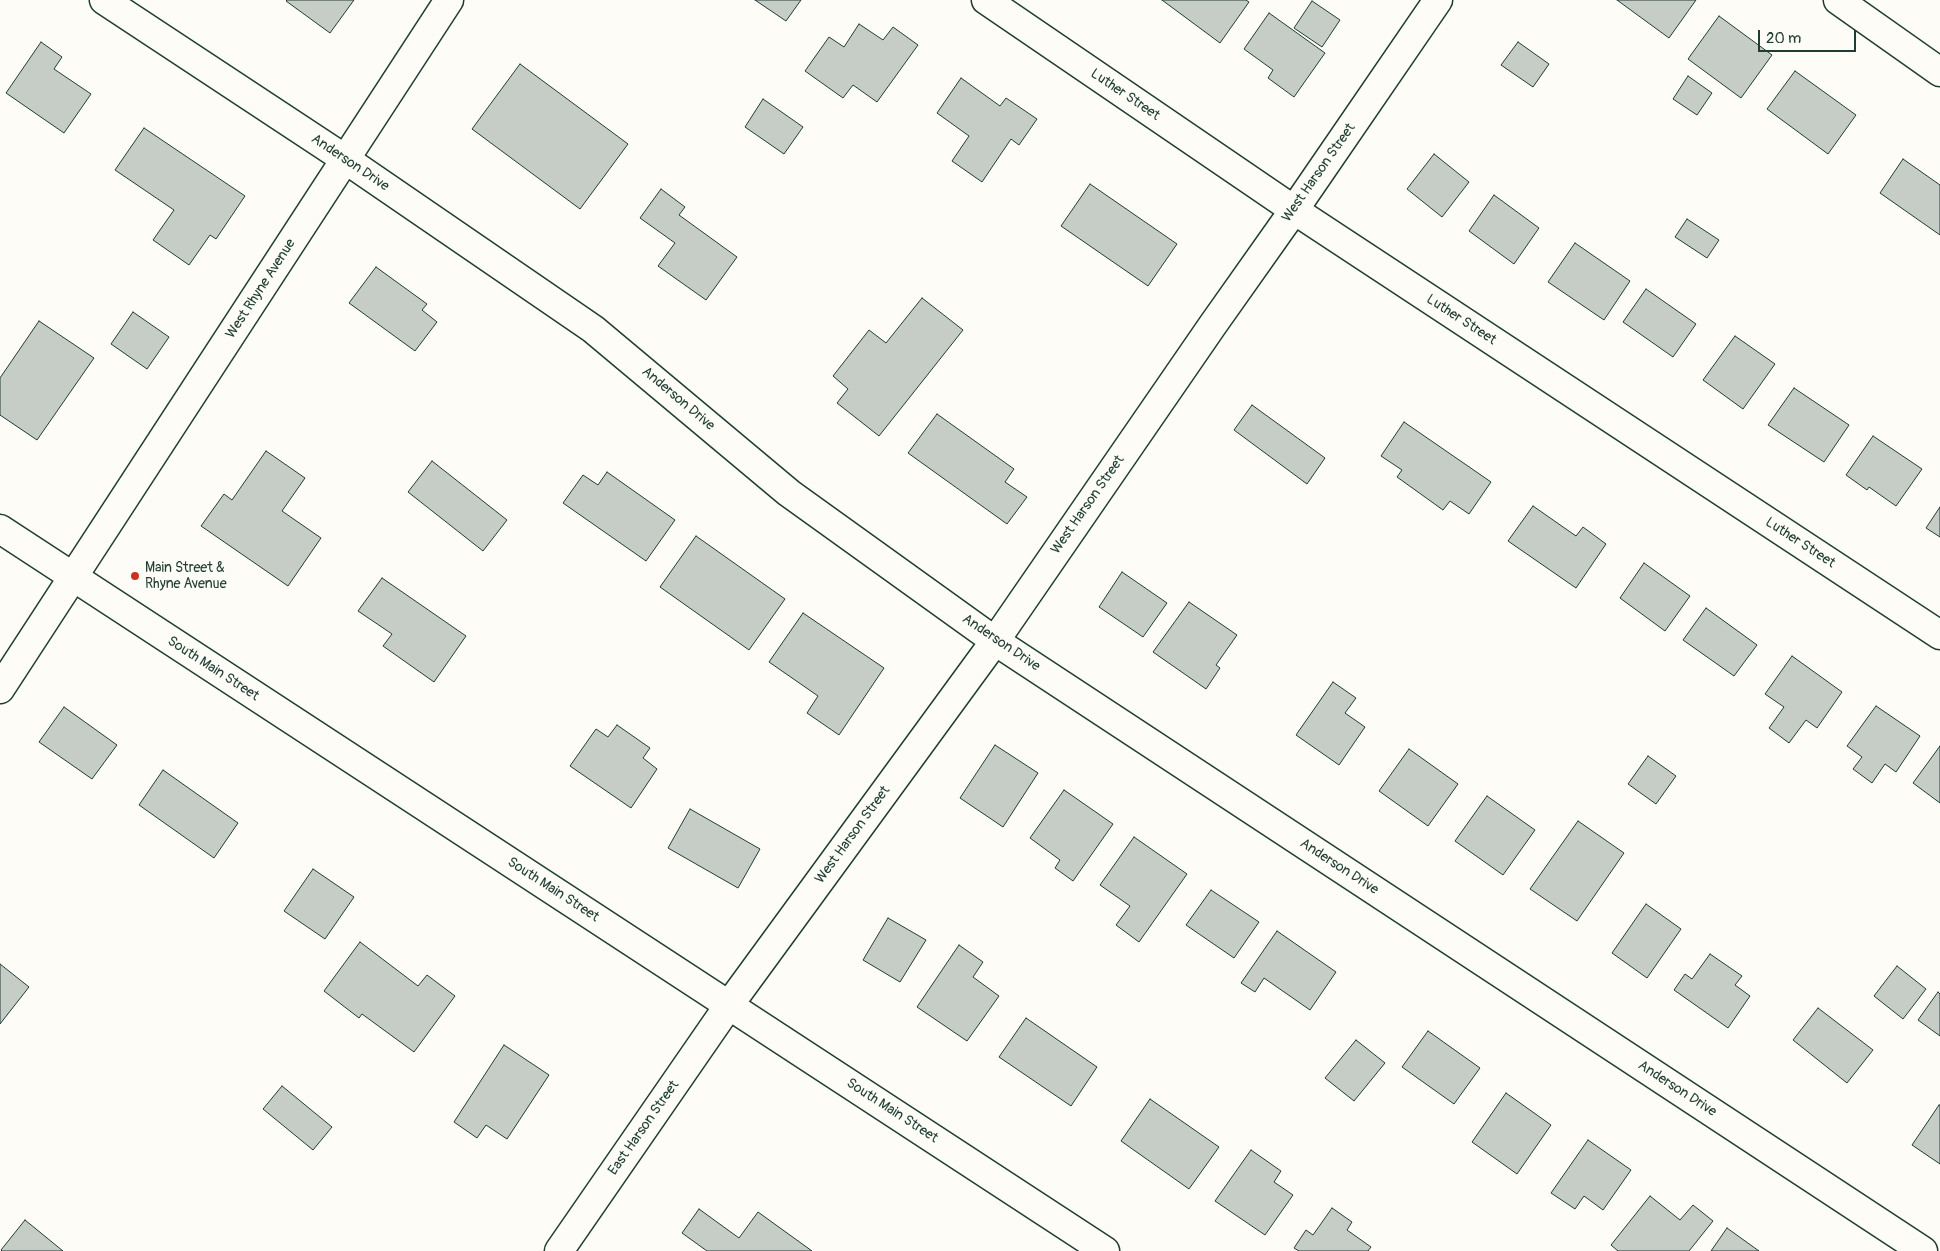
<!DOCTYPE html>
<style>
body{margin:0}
#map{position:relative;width:1940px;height:1251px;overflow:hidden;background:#fdfcf7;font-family:Pangolin,sans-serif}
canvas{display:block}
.scale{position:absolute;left:1758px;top:30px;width:98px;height:22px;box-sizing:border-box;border:2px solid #1f3d34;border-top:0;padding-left:6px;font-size:15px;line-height:18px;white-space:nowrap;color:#1f3d34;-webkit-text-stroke:4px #fdfcf7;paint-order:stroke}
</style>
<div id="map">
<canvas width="1940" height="1251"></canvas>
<div class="scale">20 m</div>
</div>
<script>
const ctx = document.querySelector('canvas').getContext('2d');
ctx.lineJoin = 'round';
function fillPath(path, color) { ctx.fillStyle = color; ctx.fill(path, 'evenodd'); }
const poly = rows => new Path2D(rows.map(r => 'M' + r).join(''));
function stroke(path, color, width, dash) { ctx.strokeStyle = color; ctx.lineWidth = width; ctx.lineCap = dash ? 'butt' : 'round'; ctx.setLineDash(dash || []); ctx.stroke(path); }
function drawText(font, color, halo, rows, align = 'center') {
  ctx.font = font + ' Pangolin,sans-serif'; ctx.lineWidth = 4; ctx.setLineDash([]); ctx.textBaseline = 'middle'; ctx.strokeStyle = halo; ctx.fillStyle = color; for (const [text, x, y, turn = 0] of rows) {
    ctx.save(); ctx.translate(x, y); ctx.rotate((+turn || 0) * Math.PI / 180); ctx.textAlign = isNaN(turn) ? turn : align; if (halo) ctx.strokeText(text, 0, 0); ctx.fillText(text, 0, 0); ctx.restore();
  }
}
const building = poly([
 [287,0,354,0,330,33,286,1,287,0],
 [755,0,801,0,786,21,755,0],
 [1162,0,1246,0,1249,2,1220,43,1162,0],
 [1617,0,1696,0,1669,38,1617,0],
 [1312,1,1340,20,1322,47,1294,28,1312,1],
 [1269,13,1325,53,1294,97,1268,78,1273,70,1244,49,1269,13],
 [1719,16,1772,55,1741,98,1688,59,1719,16],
 [859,24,883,40,893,27,918,45,877,102,853,85,843,98,805,71,829,37,844,47,859,24],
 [41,42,62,57,54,69,91,94,64,133,6,93,41,42],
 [1518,42,1549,64,1533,87,1501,65,1518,42],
 [520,64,628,144,580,209,472,129,520,64],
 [1795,71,1856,115,1828,154,1767,109,1795,71],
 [1688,76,1712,93,1697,115,1673,99,1688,76],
 [961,78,1000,106,1006,98,1037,119,1019,145,1011,139,982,182,952,161,969,136,937,113,961,78],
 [763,99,803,127,784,154,745,127,763,99],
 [144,128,245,196,216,239,210,235,189,265,153,240,174,210,115,170,144,128],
 [1434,154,1469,182,1442,217,1407,189,1434,154],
 [1903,159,1940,185,1940,235,1880,193,1903,159],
 [1090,184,1177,244,1148,286,1061,226,1090,184],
 [661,189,685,207,679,215,737,257,706,300,658,266,675,243,640,218,661,189],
 [1494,195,1539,228,1514,264,1469,231,1494,195],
 [1687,219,1719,240,1707,258,1675,237,1687,219],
 [1575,243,1630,281,1604,320,1548,282,1575,243],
 [376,267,427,304,422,310,437,322,415,351,349,303,376,267],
 [1646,289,1696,324,1673,357,1623,322,1646,289],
 [922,298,963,330,879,436,837,403,848,389,833,376,869,330,886,343,922,298],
 [133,312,169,337,147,369,111,344,133,312],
 [39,321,94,358,37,440,0,415,0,378,39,321],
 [1735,336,1775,364,1743,409,1703,380,1735,336],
 [1794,388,1849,425,1824,462,1768,425,1794,388],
 [1252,405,1325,458,1307,484,1234,430,1252,405],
 [937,414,1014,469,1005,482,1027,497,1007,524,908,453,937,414],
 [1404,422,1491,482,1469,514,1450,501,1443,510,1397,477,1402,470,1381,456,1404,422],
 [1873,436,1922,469,1896,506,1869,487,1867,490,1846,475,1873,436],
 [266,451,305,478,282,511,321,538,288,586,201,526,224,494,232,500,266,451],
 [432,461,507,520,483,551,408,492,432,461],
 [607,472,675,520,646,561,563,503,583,475,598,485,607,472],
 [1533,506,1576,536,1583,527,1606,544,1576,588,1508,541,1533,506],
 [1940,507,1940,537,1926,528,1940,507],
 [696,536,785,599,749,650,660,587,696,536],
 [1644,563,1690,596,1665,631,1620,598,1644,563],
 [1122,572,1167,603,1143,637,1099,607,1122,572],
 [382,578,466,636,434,682,383,646,392,634,358,611,382,578],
 [1189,602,1237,635,1216,665,1220,668,1206,689,1153,652,1189,602],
 [1706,608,1757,645,1734,676,1683,640,1706,608],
 [803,613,884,668,839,735,807,713,818,696,769,662,803,613],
 [1792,656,1842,692,1817,728,1806,720,1789,743,1769,728,1784,707,1765,694,1792,656],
 [1333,682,1356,698,1345,713,1365,727,1339,765,1296,735,1333,682],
 [1876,706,1920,736,1896,772,1885,764,1872,783,1853,769,1862,757,1847,746,1876,706],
 [64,707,117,745,92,779,39,742,64,707],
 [617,725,650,748,643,758,657,769,631,808,570,766,596,729,608,737,617,725],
 [995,745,1038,773,1003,827,960,798,995,745],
 [1940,746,1940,803,1913,783,1940,746],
 [1409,749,1458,784,1428,826,1379,791,1409,749],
 [1648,756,1676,776,1656,804,1628,784,1648,756],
 [163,770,238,823,214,858,139,805,163,770],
 [1064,790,1113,824,1073,881,1055,868,1060,860,1030,838,1064,790],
 [1487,796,1535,830,1503,875,1455,841,1487,796],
 [690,809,760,849,738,888,668,848,690,809],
 [1578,821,1624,853,1577,921,1530,889,1578,821],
 [1134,837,1187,874,1139,942,1116,925,1130,906,1100,885,1134,837],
 [313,869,354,897,325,939,284,911,313,869],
 [1211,890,1259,922,1234,958,1186,925,1211,890],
 [1646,904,1681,929,1647,978,1612,953,1646,904],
 [888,918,926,940,900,982,863,960,888,918],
 [1277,931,1336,972,1310,1010,1264,978,1255,992,1241,983,1277,931],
 [360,942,418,986,427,975,455,996,414,1052,362,1014,359,1018,324,991,360,942],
 [959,945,983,962,973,977,999,996,967,1041,917,1007,959,945],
 [1710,954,1742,976,1735,985,1750,996,1728,1028,1674,990,1685,974,1692,979,1710,954],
 [0,964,29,987,0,1024,0,964],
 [1897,966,1926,989,1903,1019,1874,996,1897,966],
 [1938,992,1940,994,1940,1036,1918,1020,1938,992],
 [1818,1008,1873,1050,1847,1083,1793,1040,1818,1008],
 [1026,1018,1097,1067,1071,1106,999,1057,1026,1018],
 [1428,1031,1480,1068,1454,1104,1402,1067,1428,1031],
 [1356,1040,1385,1063,1354,1101,1325,1078,1356,1040],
 [504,1045,549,1075,507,1139,486,1125,477,1138,454,1122,504,1045],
 [282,1086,332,1127,313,1150,263,1109,282,1086],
 [1506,1093,1551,1125,1517,1174,1472,1142,1506,1093],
 [1150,1099,1219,1147,1189,1189,1121,1141,1150,1099],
 [1939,1105,1940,1105,1940,1164,1912,1145,1939,1105],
 [1588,1140,1631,1170,1603,1210,1584,1196,1575,1209,1551,1193,1588,1140],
 [1251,1150,1281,1171,1274,1182,1293,1195,1265,1235,1215,1201,1251,1150],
 [1650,1196,1680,1220,1693,1205,1713,1221,1689,1251,1618,1251,1611,1245,1650,1196],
 [1332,1208,1352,1222,1347,1230,1371,1247,1368,1251,1299,1251,1294,1248,1306,1230,1313,1235,1332,1208],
 [699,1209,739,1238,758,1212,812,1251,707,1251,682,1233,699,1209],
 [25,1220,63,1251,2,1251,1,1250,25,1220],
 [1727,1228,1759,1251,1711,1251,1727,1228]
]);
fillPath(building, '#c6cdc7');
stroke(building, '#1f3d34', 1);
const street = poly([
 [104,0,345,159,593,329,789,493,995,641,1923,1251],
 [986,0,1294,210,1940,635],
 [1838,0,1940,72],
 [0,689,449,0],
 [559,1251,729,1005,995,641,1212,326,1294,210,1438,0]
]);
const primary = poly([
 [0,529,1105,1251]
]);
stroke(street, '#1f3d34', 31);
stroke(primary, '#1f3d34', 31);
stroke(street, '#fdfcf7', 28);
stroke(primary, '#fdfcf7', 28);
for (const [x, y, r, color] of [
 [135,576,5,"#c8321e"]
]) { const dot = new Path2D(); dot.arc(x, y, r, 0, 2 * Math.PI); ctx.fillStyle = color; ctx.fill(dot); stroke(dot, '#fdfcf7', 2); }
drawText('14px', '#1f3d34', '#fdfcf7', [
 ["Luther Street",1125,95,34],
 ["Anderson Drive",350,163,34],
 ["West Harson Street",1319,173,-55],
 ["West Rhyne Avenue",261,289,-57],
 ["Luther Street",1461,320,33],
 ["Anderson Drive",678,399,40],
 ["West Harson Street",1088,505,-55],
 ["Luther Street",1800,543,33],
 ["Anderson Drive",1001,643,34],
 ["South Main Street",213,669,33],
 ["West Harson Street",853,835,-54],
 ["Anderson Drive",1339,867,33],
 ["South Main Street",553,890,33],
 ["Anderson Drive",1677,1089,33],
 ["South Main Street",892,1111,33],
 ["East Harson Street",644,1128,-55]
]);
drawText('14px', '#1f3d34', '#fdfcf7', [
 ["Main Street &",145,568],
 ["Rhyne Avenue",145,584]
], 'left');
</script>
